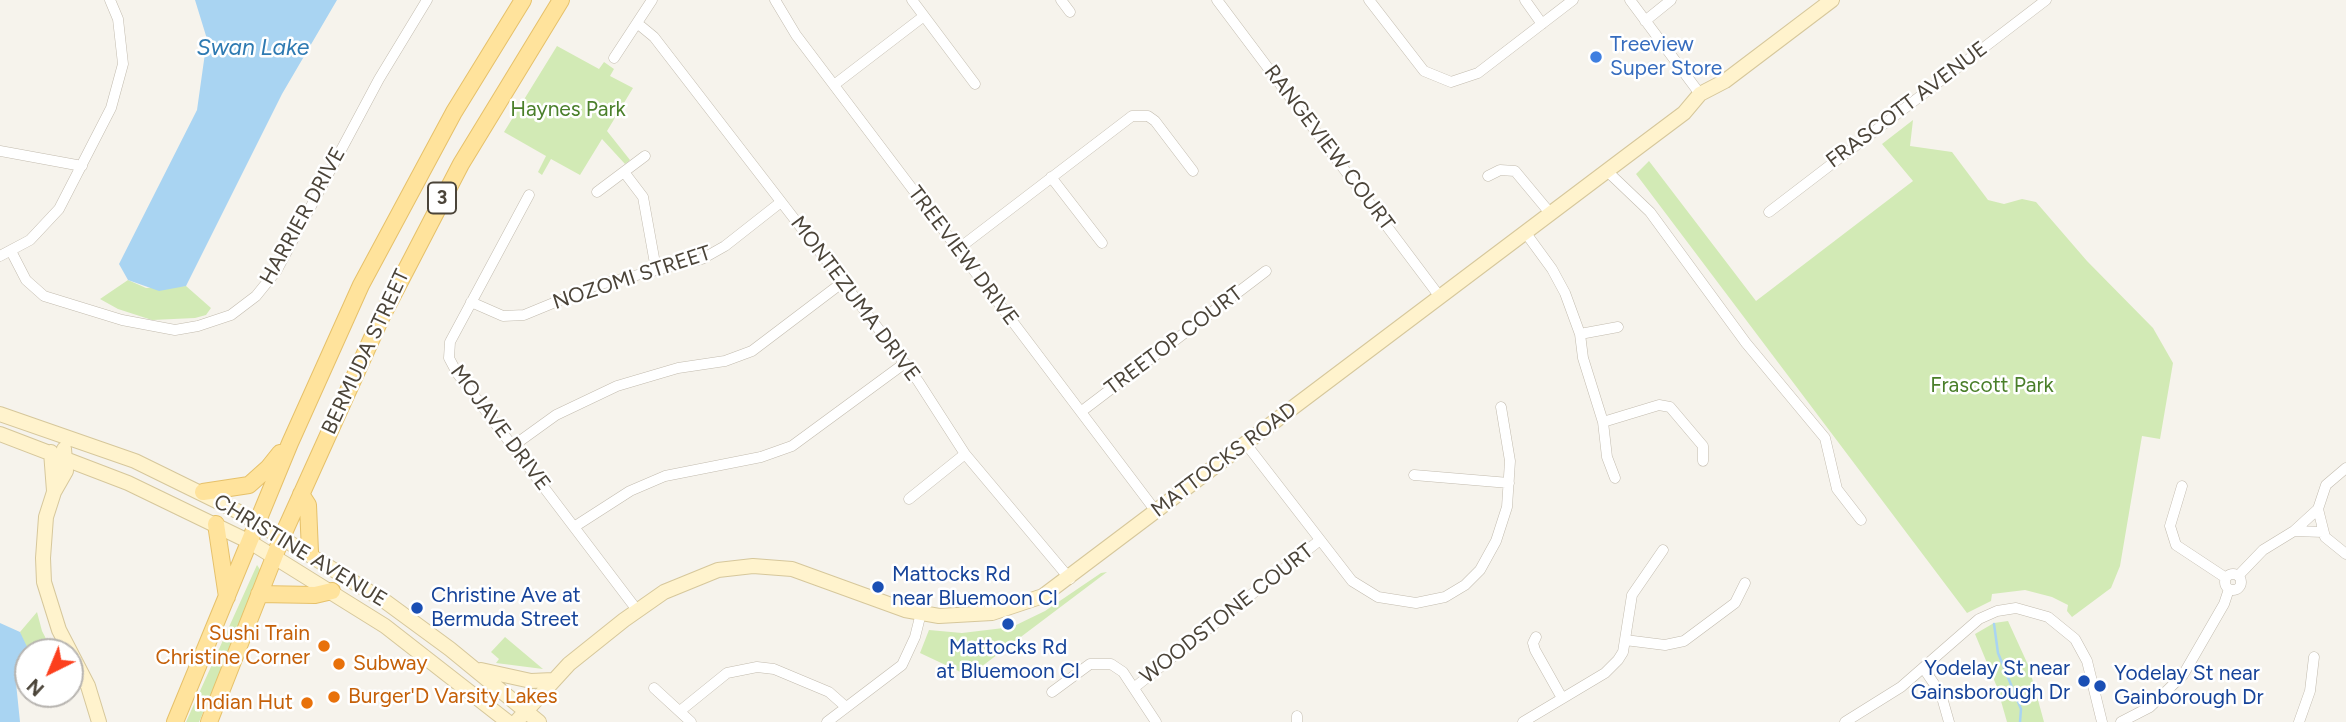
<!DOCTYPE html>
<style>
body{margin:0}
#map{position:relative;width:2346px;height:722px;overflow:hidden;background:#f6f3ec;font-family:Figtree,sans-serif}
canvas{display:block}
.north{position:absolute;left:14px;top:638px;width:70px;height:70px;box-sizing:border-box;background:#fff;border:2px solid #b7b4b0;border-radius:50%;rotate:223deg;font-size:19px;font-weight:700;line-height:28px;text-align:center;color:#4b4439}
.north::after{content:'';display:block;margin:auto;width:24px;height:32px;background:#fc3f1d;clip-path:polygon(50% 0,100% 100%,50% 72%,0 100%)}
</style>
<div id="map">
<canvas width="2346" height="722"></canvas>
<div class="north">N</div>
</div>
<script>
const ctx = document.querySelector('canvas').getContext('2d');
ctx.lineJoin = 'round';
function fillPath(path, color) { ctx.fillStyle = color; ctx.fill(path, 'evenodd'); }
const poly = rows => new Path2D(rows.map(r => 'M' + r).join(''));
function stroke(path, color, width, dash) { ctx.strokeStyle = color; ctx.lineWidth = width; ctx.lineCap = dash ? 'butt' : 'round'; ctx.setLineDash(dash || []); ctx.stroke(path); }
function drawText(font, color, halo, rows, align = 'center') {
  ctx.font = font + ' Figtree,sans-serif'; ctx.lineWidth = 5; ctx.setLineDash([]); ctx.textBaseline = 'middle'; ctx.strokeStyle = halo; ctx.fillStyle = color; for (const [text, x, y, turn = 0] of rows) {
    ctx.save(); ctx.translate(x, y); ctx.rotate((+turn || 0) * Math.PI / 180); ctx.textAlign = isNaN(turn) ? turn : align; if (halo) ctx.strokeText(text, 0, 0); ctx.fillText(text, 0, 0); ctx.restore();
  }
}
fillPath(poly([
 [557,46,599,69,604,62,614,69,610,76,633,88,607,131,630,160,625,164,602,139,580,175,551,159,542,175,538,172,546,156,504,132],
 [1913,120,1910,146,1952,152,1988,200,2004,204,2022,199,2036,202,2087,261,2153,328,2173,363,2160,439,2142,436,2120,566,2111,588,2072,617,2067,611,2068,605,2052,597,2025,590,1992,594,1991,601,1967,613,1636,174,1649,161,1756,301,1913,181,1882,144],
 [128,280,146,288,186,286,211,308,206,315,195,318,152,320,118,309,100,299],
 [257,565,261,571,249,605,199,722,186,722],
 [1107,572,969,676,920,653,929,630,962,633,1012,627,1045,611,1101,573],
 [37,612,42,631,53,652,33,652,23,643,20,632],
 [2008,621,2029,667,2044,722,2007,722,1997,687,1975,634,1994,623],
 [505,637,543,669,496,663,499,659,491,652]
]), '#d2eab5');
fillPath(poly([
 [195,0,337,0,282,94,186,286,159,291,128,280,119,264,197,110,207,39],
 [0,623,20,632,29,651,16,683,20,722,0,722]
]), '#a9d4f2');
stroke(poly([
 [1994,624,1998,653,2021,709,2020,722]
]), '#a9d4f2', 2.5);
const street = poly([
 [775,0,796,35,1155,510],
 [912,0,975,84],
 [1061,0,1070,12],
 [1217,0,1440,297],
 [1369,0,1424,71,1451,82,1478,73,1573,0],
 [1525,0,1542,24],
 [1630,0,1700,94],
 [1645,21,1671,0],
 [637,23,654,37,843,282,918,381,965,454,1070,579],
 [614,58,652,0],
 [834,85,924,16],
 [0,151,82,166],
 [1607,171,1650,212,1746,343,1825,438,1837,489,1861,520],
 [624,172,643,197,656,269],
 [1488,176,1500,170,1515,171,1550,213],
 [1051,177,1102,243],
 [597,192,645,156],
 [529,195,450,342,449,358,457,373,637,610],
 [1769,212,2046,0],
 [1525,232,1552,269,1565,293,1580,334,1583,358,1603,422,1607,457,1615,478],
 [958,249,1132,116,1148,116,1155,121,1193,171],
 [11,251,26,280,44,296,122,320,175,330,198,326,231,315,256,296,277,270,379,79,427,0],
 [0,256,30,240,59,209,111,108,123,64,118,19,110,0],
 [471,302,503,316,524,315,597,285,702,259,725,246,781,202],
 [1580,334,1618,327],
 [1082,411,1266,271],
 [1603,422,1659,405,1670,407,1703,446,1703,461],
 [1246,444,1352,581,1378,597,1416,603,1445,597,1465,585,1480,570,1496,541,1507,507,1510,461,1501,407],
 [513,446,556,415,617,386,678,368,725,361,752,351,843,282],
 [2346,468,2326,485,2318,509,2325,537,2346,554],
 [1414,475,1509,483],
 [2182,486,2170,526,2176,545,2226,578],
 [909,499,965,454],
 [574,527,630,491,665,476,761,457,792,446,905,363],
 [2295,531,2323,532],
 '2225 582a8 8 0 1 1 16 0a8 8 0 1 1-16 0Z',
 [2238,576,2263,550,2294,531,2318,509],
 [1536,637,1533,643,1535,650,1562,698],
 [1625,640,1665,645,1684,641,1735,603,1745,583],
 [1924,669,1941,694,1949,722],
 [1135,687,1320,540],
 [654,688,691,722],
 [1052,692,1090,664,1111,664,1123,672,1156,722],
 [680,711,727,673,757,667,774,669,829,692,846,707],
 [1297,716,1297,722],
 [827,722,902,665,915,637,921,613],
 [1523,722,1605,673,1618,660,1623,652,1632,595,1663,550],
 [1845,722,1901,687,1979,619,1997,611,2016,608,2048,617,2075,639,2087,661,2102,722],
 [2121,722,2150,707,2183,675,2224,604,2229,589],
 [2299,722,2310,691,2314,657]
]);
const secondary = poly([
 [0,414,135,461,241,513,386,602,450,649,539,722],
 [0,434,128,483,250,542,385,626,508,722],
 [64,449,66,471,54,492,46,517,43,558,44,582,59,630,88,686,99,722],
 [51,452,54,491],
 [481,670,531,681,553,680],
 [516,722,569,664,624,620,664,592,718,570,753,566,792,569,905,610,939,616,992,613,1043,596,1628,155,1684,113,1700,94,1725,81,1832,0]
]);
const primary = poly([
 [203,492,249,485,268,468,280,453],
 [301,494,308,505,310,552],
 [216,524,227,597],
 [259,594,315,595,332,591],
 [175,722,290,443,361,285,454,112,523,0],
 [209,722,282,537,381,318,461,164,561,0]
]);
stroke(street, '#c2bbae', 11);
stroke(secondary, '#d6c79b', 16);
stroke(primary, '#e6c16a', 18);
stroke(street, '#fff', 10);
stroke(secondary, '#fff3cd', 14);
stroke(primary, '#ffe39c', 16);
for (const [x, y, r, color] of [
 [1596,57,7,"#3f7fe0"],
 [878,587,7,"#1a4fb4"],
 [417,608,7,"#1a4fb4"],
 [1008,624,7,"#1a4fb4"],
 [324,646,7,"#e8710a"],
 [339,664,7,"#e8710a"],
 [2084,681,7,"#1a4fb4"],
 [2100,686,7,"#1a4fb4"],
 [334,697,7,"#e8710a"],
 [307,703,7,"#e8710a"]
]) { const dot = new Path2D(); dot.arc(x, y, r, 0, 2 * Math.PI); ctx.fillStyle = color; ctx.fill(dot); stroke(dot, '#fff', 2.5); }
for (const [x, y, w] of [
 [442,198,28]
]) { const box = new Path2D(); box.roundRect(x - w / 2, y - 15.5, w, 31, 5); ctx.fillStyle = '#fff'; ctx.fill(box); stroke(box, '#4b4439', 2); }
drawText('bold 19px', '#4b4439', null, [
 ["3",442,198]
]);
drawText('21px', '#366cbe', '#fff', [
 ["Treeview",1610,45],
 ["Super Store",1610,69]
], 'left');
drawText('21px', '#4b4439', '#fff', [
 ["FRASCOTT AVENUE",1907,105,-37],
 ["RANGEVIEW COURT",1329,148,53],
 ["HARRIER DRIVE",303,216,-61],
 ["TREEVIEW DRIVE",963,256,53],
 ["NOZOMI STREET",632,278,-18],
 ["MONTEZUMA DRIVE",855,299,53],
 ["TREETOP COURT",1174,341,-37],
 ["BERMUDA STREET",366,352,-65],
 ["MOJAVE DRIVE",500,428,53],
 ["MATTOCKS ROAD",1224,460,-37],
 ["CHRISTINE AVENUE",300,551,31],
 ["WOODSTONE COURT",1227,614,-38]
]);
drawText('21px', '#4a7f2a', '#fff', [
 ["Haynes Park",568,110],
 ["Frascott Park",1992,386]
]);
drawText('21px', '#164399', '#fff', [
 ["Mattocks Rd",892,575],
 ["near Bluemoon Cl",892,599],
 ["Christine Ave at",431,596],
 ["Bermuda Street",431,620],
 ["Mattocks Rd",1008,648,"center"],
 ["at Bluemoon Cl",1008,672,"center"],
 ["Yodelay St near",2070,669,"right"],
 ["Gainsborough Dr",2070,693,"right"],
 ["Yodelay St near",2114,674],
 ["Gainborough Dr",2114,698]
], 'left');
drawText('21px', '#c56008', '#fff', [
 ["Sushi Train",310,634],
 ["Christine Corner",310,658],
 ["Subway",353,664,"left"],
 ["Burger'D Varsity Lakes",348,697,"left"],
 ["Indian Hut",293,703]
], 'right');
drawText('italic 23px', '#2e7ab2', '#fff', [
 ["Swan Lake",253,48]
]);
</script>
